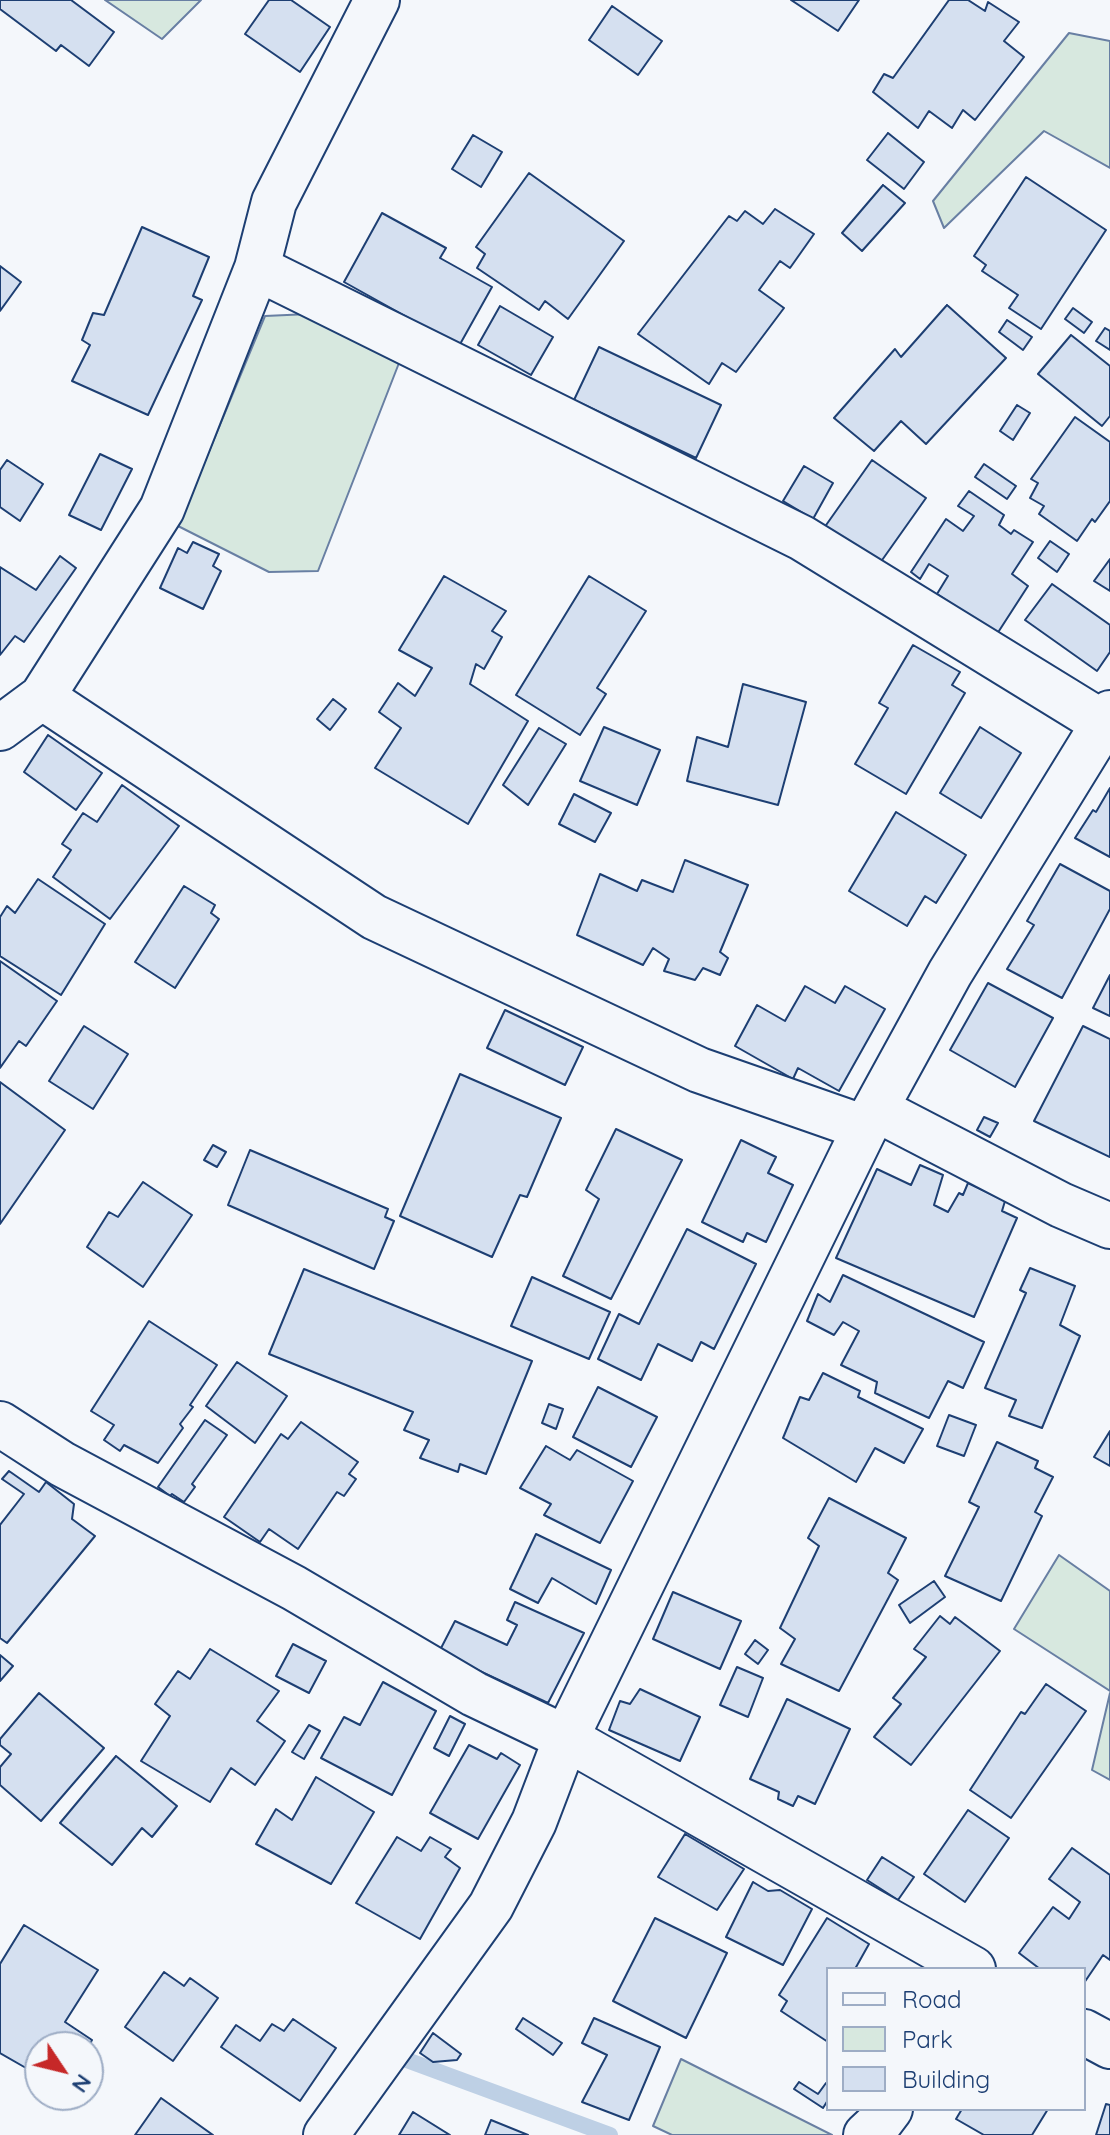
<!DOCTYPE html>
<style>
body{margin:0}
#map{position:relative;width:1110px;height:2135px;overflow:hidden;background:#f4f7fb;font-family:Quicksand,sans-serif}
canvas{display:block}
.legend{position:absolute;left:826px;top:1967px;width:260px;height:144px;box-sizing:border-box;background:#f4f7fb;border:2px solid #9eadc5;margin:0;padding:10px 14px;list-style:none;font-size:24px;color:#1d3f73}
.legend li{display:flex;align-items:center;gap:16px;height:40px}
.legend b{width:40px;border:2px solid #9eadc5}
.north{position:absolute;left:24px;top:2031px;width:80px;height:80px;box-sizing:border-box;background:#f4f7fb;border:2px solid #9eadc5;border-radius:50%;rotate:125deg;font-size:22px;font-weight:700;line-height:32px;text-align:center;color:#1d3f73}
.north::after{content:'';display:block;margin:auto;width:28px;height:36px;background:#c62828;clip-path:polygon(50% 0,100% 100%,50% 72%,0 100%)}
</style>
<div id="map">
<canvas width="1110" height="2135"></canvas>
<ul class="legend">
<li><b style="height:10px;background:#f4f7fb"></b>Road</li>
<li><b style="height:22px;background:#d7e8df"></b>Park</li>
<li><b style="height:22px;background:#d5e0f0"></b>Building</li>
</ul>
<div class="north">N</div>
</div>
<script>
const ctx = document.querySelector('canvas').getContext('2d');
ctx.lineJoin = 'round';
function fillPath(path, color) { ctx.fillStyle = color; ctx.fill(path, 'evenodd'); }
const poly = rows => new Path2D(rows.map(r => 'M' + r).join(''));
function stroke(path, color, width, dash) { ctx.strokeStyle = color; ctx.lineWidth = width; ctx.lineCap = dash ? 'butt' : 'round'; ctx.setLineDash(dash || []); ctx.stroke(path); }
const green = poly([
 [105,0,201,0,162,39,105,0],
 [1069,33,1110,41,1110,168,1044,131,944,228,933,201,1069,33],
 [309,314,399,363,318,571,269,572,178,526,265,316,309,314],
 [1059,1555,1110,1591,1110,1691,1014,1629,1059,1555],
 [1110,1693,1110,1780,1092,1770,1110,1693],
 [681,2059,832,2135,672,2135,653,2126,681,2059]
]);
fillPath(green, '#d7e8df');
stroke(green, '#687fa3', 2);
stroke(poly([
 [404,2059,610,2135]
]), '#bed0e5', 16);
const building = poly([
 [0,0,71,0,114,32,89,66,61,45,56,51,0,9,0,0],
 [269,0,291,0,330,27,300,72,245,34,269,0],
 [791,0,859,0,838,31,791,0],
 [949,0,968,0,985,11,988,2,1019,22,1004,41,1024,57,975,120,963,110,952,128,929,111,918,128,873,92,884,74,893,78,949,0],
 [612,6,662,41,638,75,589,40,612,6],
 [888,133,924,162,904,189,867,160,888,133],
 [473,135,502,152,481,187,452,169,473,135],
 [529,173,624,241,568,319,545,301,539,310,477,268,485,254,476,247,529,173],
 [1026,177,1106,230,1041,329,1009,308,1018,295,982,271,986,265,974,256,1026,177],
 [883,185,905,203,862,251,842,233,883,185],
 [775,209,814,234,790,268,780,261,759,290,784,308,736,372,722,363,709,384,638,334,729,216,737,221,745,211,763,224,775,209],
 [382,213,446,248,440,258,492,287,459,346,344,282,382,213],
 [142,227,209,257,193,296,202,300,148,415,72,381,90,345,82,340,93,313,104,315,142,227],
 [0,266,21,282,0,311,0,266],
 [947,305,1006,358,926,444,901,421,874,451,834,418,895,349,901,357,947,305],
 [500,306,553,337,531,375,478,345,500,306],
 [1073,308,1092,322,1084,333,1065,319,1073,308],
 [1007,320,1032,337,1023,350,999,332,1007,320],
 [1105,328,1110,331,1110,350,1096,341,1105,328],
 [1071,335,1110,366,1110,416,1102,426,1038,374,1071,335],
 [599,347,721,405,696,458,574,400,599,347],
 [1017,405,1030,413,1013,440,1000,431,1017,405],
 [1075,417,1110,442,1110,501,1095,522,1092,519,1077,541,1039,514,1044,506,1030,498,1038,483,1031,479,1075,417],
 [100,454,132,469,101,530,69,515,100,454],
 [7,460,43,484,20,521,0,507,0,470,7,460],
 [872,460,926,498,880,563,844,538,840,540,824,528,872,460],
 [984,464,1016,486,1007,499,975,477,984,464],
 [804,466,833,483,813,519,783,501,804,466],
 [969,491,1004,515,999,525,1011,534,1014,530,1033,542,1012,574,1028,586,997,634,937,594,948,576,929,564,920,579,911,572,946,519,963,531,974,516,958,506,969,491],
 [1050,541,1069,554,1057,572,1038,558,1050,541],
 [193,542,219,554,213,566,221,571,203,609,160,588,178,548,187,553,193,542],
 [60,556,76,568,24,642,15,636,0,655,0,567,36,590,60,556],
 [1110,559,1110,591,1094,581,1110,559],
 [444,576,506,611,492,631,502,637,484,669,476,664,470,684,528,721,468,824,375,768,401,728,379,712,398,683,415,696,432,668,399,650,444,576],
 [589,576,646,611,597,688,606,694,580,735,516,695,589,576],
 [1052,584,1110,625,1110,652,1097,671,1025,620,1052,584],
 [913,645,960,672,952,685,965,693,906,794,855,764,888,708,879,703,913,645],
 [743,684,806,702,778,805,687,781,697,737,728,747,743,684],
 [333,699,346,709,330,730,317,719,333,699],
 [604,727,660,750,637,805,580,781,604,727],
 [980,727,1021,753,981,818,940,793,980,727],
 [539,728,566,744,528,805,503,785,539,728],
 [48,735,102,773,76,810,24,772,48,735],
 [122,785,179,826,110,919,53,877,71,850,62,844,83,813,97,822,122,785],
 [1110,788,1110,857,1075,838,1093,810,1096,812,1110,788],
 [574,794,611,813,595,842,559,824,574,794],
 [896,812,966,855,936,903,925,896,907,926,849,891,896,812],
 [685,860,748,885,720,952,728,958,720,975,703,968,695,980,664,971,669,959,653,948,643,965,577,935,600,874,637,891,642,880,673,892,685,860],
 [1060,864,1110,891,1110,909,1062,998,1007,969,1034,925,1027,921,1060,864],
 [38,879,105,924,61,995,0,956,0,917,7,906,15,913,38,879],
 [184,886,215,905,211,913,219,919,175,988,135,962,184,886],
 [0,961,57,1001,26,1046,19,1041,0,1068,0,961],
 [1110,975,1110,1016,1093,1008,1110,975],
 [988,983,1053,1018,1015,1087,950,1050,988,983],
 [805,986,835,1003,845,986,885,1009,839,1091,798,1068,793,1079,735,1046,757,1005,785,1021,805,986],
 [505,1010,583,1047,565,1085,487,1048,505,1010],
 [84,1026,128,1054,93,1109,49,1081,84,1026],
 [1083,1026,1110,1039,1110,1157,1034,1121,1083,1026],
 [460,1074,561,1118,527,1197,520,1195,492,1257,400,1216,460,1074],
 [0,1082,65,1130,0,1224,0,1082],
 [984,1117,998,1123,990,1137,977,1130,984,1117],
 [616,1129,682,1160,611,1299,563,1276,599,1199,586,1190,616,1129],
 [741,1140,776,1157,768,1173,793,1185,766,1242,747,1233,743,1242,702,1222,741,1140],
 [213,1145,226,1152,217,1167,204,1160,213,1145],
 [250,1150,388,1209,385,1217,394,1221,374,1269,228,1205,250,1150],
 [920,1165,943,1175,934,1205,948,1212,959,1193,963,1195,968,1183,1005,1201,1002,1211,1017,1218,974,1317,836,1258,877,1169,911,1185,920,1165],
 [143,1182,192,1215,143,1287,87,1247,109,1212,118,1217,143,1182],
 [687,1229,756,1264,714,1349,701,1342,692,1361,658,1344,641,1380,598,1359,619,1314,639,1324,687,1229],
 [1030,1268,1075,1286,1060,1325,1080,1336,1042,1428,1009,1416,1016,1400,985,1388,1026,1293,1020,1290,1030,1268],
 [304,1269,532,1361,486,1474,460,1464,458,1472,420,1458,429,1440,404,1430,413,1412,269,1354,304,1269],
 [843,1275,984,1342,963,1388,948,1381,929,1418,875,1393,877,1382,841,1365,859,1331,843,1322,834,1335,807,1321,818,1294,830,1302,843,1275],
 [532,1277,610,1312,589,1359,511,1326,532,1277],
 [149,1321,217,1365,190,1405,193,1407,180,1424,183,1428,158,1463,124,1445,120,1451,104,1440,114,1425,91,1411,149,1321],
 [237,1362,287,1396,255,1443,206,1406,237,1362],
 [823,1373,860,1391,858,1397,923,1429,904,1463,875,1448,856,1482,783,1438,800,1397,809,1400,823,1373],
 [598,1387,657,1417,631,1467,573,1437,598,1387],
 [549,1404,563,1409,556,1429,542,1423,549,1404],
 [949,1415,976,1425,964,1456,937,1446,949,1415],
 [205,1420,227,1435,192,1484,195,1487,184,1502,172,1494,170,1496,158,1487,205,1420],
 [301,1422,358,1462,349,1474,356,1479,344,1496,337,1492,298,1549,269,1529,260,1542,224,1517,281,1434,288,1439,301,1422],
 [1110,1431,1110,1466,1094,1457,1110,1431],
 [997,1442,1038,1461,1035,1468,1053,1477,1035,1512,1042,1516,1001,1601,945,1576,979,1507,969,1502,997,1442],
 [546,1446,570,1460,577,1450,633,1481,600,1543,544,1515,551,1504,520,1488,546,1446],
 [9,1471,39,1492,46,1482,74,1504,72,1519,95,1536,7,1643,0,1638,0,1525,24,1494,2,1479,9,1471],
 [829,1498,906,1538,888,1573,898,1580,839,1691,781,1664,795,1639,780,1628,819,1546,808,1538,829,1498],
 [536,1534,611,1570,596,1604,552,1578,538,1603,510,1589,536,1534],
 [934,1581,945,1597,910,1623,899,1605,934,1581],
 [673,1592,741,1621,720,1669,653,1639,673,1592],
 [515,1602,584,1633,548,1703,439,1652,455,1621,507,1645,517,1625,507,1620,515,1602],
 [940,1616,950,1624,955,1617,1000,1651,911,1765,874,1737,901,1704,893,1698,926,1657,914,1649,940,1616],
 [755,1640,768,1650,758,1664,745,1654,755,1640],
 [293,1644,326,1661,309,1693,276,1676,293,1644],
 [210,1649,279,1691,257,1721,285,1741,255,1785,231,1768,210,1802,141,1761,170,1716,155,1704,178,1671,190,1679,210,1649],
 [0,1655,13,1666,0,1681,0,1655],
 [737,1667,763,1678,748,1717,720,1705,737,1667],
 [383,1682,436,1711,392,1795,321,1758,344,1717,360,1725,383,1682],
 [1046,1684,1086,1711,1011,1818,970,1790,1021,1712,1025,1714,1046,1684],
 [640,1689,700,1717,680,1761,609,1730,620,1701,630,1704,640,1689],
 [39,1693,104,1748,41,1821,0,1785,0,1767,11,1754,0,1745,0,1739,39,1693],
 [787,1699,850,1729,815,1804,798,1796,793,1806,778,1799,779,1792,750,1779,787,1699],
 [450,1716,465,1724,449,1756,434,1748,450,1716],
 [309,1725,320,1731,304,1759,292,1752,309,1725],
 [469,1745,497,1759,501,1753,520,1765,478,1839,430,1813,469,1745],
 [116,1756,177,1806,152,1837,142,1828,112,1865,60,1823,116,1756],
 [316,1777,374,1812,331,1884,256,1844,276,1809,292,1820,316,1777],
 [968,1810,1009,1838,965,1902,924,1874,968,1810],
 [685,1834,744,1869,717,1910,658,1877,685,1834],
 [397,1837,421,1851,430,1837,451,1849,445,1857,460,1868,420,1939,356,1903,397,1837],
 [1072,1848,1110,1875,1110,1960,1103,1955,1084,1983,1084,1969,1040,1969,1019,1953,1053,1907,1069,1919,1080,1902,1049,1879,1072,1848],
 [882,1857,914,1877,898,1900,867,1880,882,1857],
 [753,1882,768,1891,780,1890,812,1909,783,1965,726,1937,753,1882],
 [655,1918,727,1953,686,2038,613,2001,655,1918],
 [827,1918,869,1944,855,1969,828,1969,828,2042,781,2011,787,2001,779,1995,827,1918],
 [24,1925,98,1970,65,2022,92,2040,88,2047,40,2047,40,2058,36,2055,26,2068,0,2053,0,1964,24,1925],
 [164,1972,184,1986,190,1978,218,1998,173,2061,125,2027,164,1972],
 [523,2018,562,2043,553,2055,516,2029,523,2018],
 [594,2018,660,2047,629,2120,582,2102,607,2055,582,2043,594,2018],
 [293,2019,336,2048,300,2101,221,2047,236,2025,260,2041,272,2024,284,2031,293,2019],
 [433,2033,461,2054,457,2060,433,2062,420,2053,433,2033],
 [799,2082,818,2094,826,2083,828,2084,828,2100,823,2108,794,2089,799,2082],
 [161,2098,213,2135,135,2135,161,2098],
 [1106,2104,1110,2105,1110,2135,1096,2135,1106,2104],
 [962,2109,1048,2109,1032,2135,984,2135,956,2119,962,2109],
 [413,2112,450,2135,399,2135,413,2112],
 [491,2120,528,2135,485,2135,491,2120]
]);
fillPath(building, '#d5e0f0');
stroke(building, '#1d3f73', 2);
const minor = poly([
 [257,268,802,538,1103,723,1110,725],
 [42,697,374,917,699,1070,865,1128],
 [0,728,42,697,162,509,257,268,274,202,377,0],
 [876,1109,1061,1205,1110,1226],
 [0,1424,62,1464,294,1588,474,1694,566,1738,973,1969],
 [1084,2032,1110,2046],
 [326,2135,491,1906,534,1822,566,1738,865,1128,950,973,1110,713],
 [866,2135,881,2121,890,2109]
]);
stroke(minor, '#1d3f73', 48);
stroke(minor, '#f4f7fb', 44);
</script>
